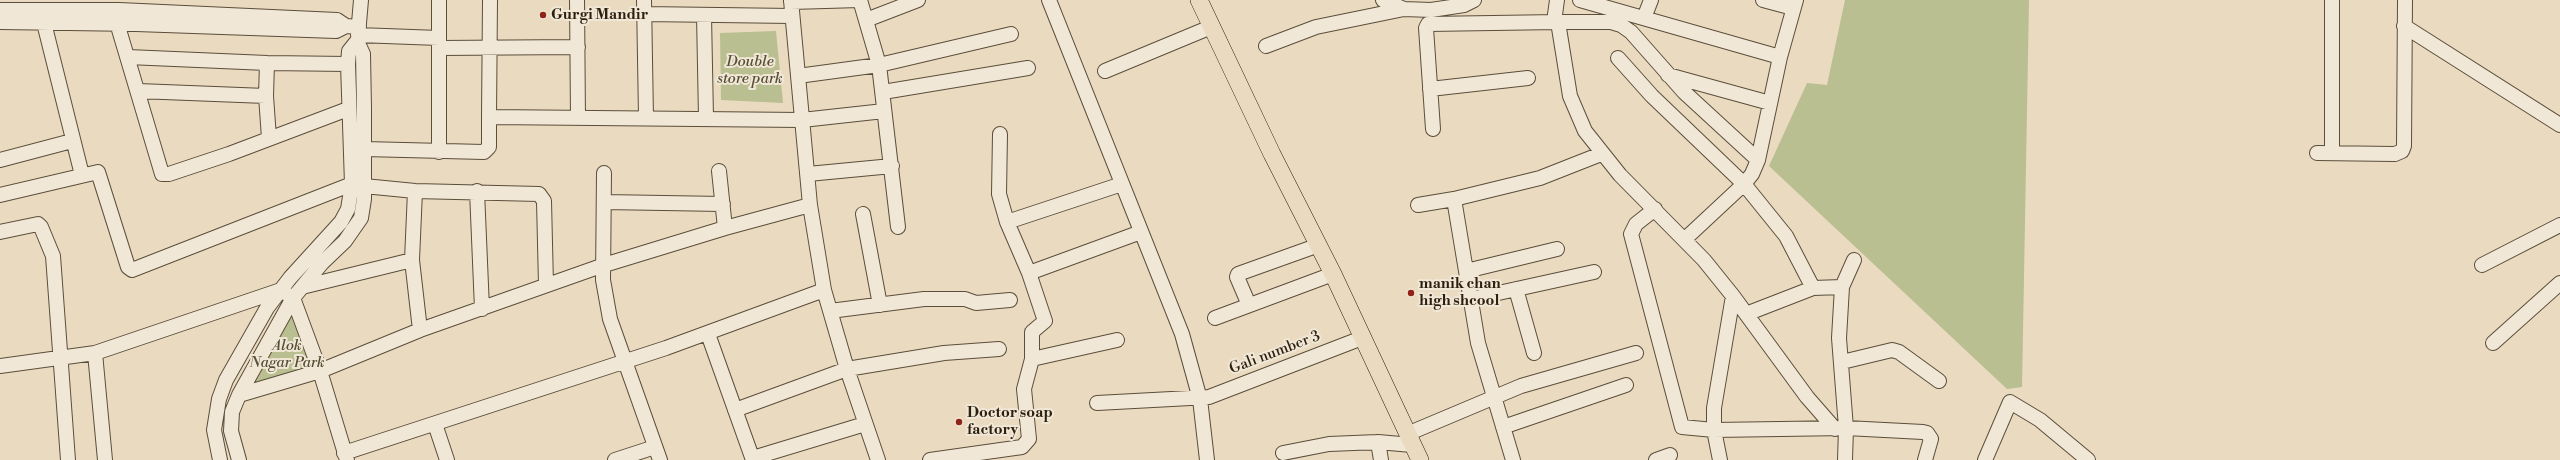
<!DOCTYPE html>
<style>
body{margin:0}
canvas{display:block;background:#e9dac0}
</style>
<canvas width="2560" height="460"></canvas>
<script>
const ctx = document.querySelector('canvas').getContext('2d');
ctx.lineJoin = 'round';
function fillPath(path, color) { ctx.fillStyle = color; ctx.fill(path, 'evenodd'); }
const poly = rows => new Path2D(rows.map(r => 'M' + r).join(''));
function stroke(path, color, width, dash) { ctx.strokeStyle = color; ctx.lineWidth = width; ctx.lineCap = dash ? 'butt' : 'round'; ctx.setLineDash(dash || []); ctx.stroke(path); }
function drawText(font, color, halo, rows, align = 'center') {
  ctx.font = font + ' "Libre Bodoni",serif'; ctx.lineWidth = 4; ctx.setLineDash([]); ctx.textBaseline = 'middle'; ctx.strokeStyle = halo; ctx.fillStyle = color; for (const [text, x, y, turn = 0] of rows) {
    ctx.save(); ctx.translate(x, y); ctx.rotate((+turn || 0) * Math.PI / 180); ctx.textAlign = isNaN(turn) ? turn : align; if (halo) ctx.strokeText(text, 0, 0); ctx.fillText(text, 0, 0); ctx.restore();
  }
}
fillPath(poly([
 [1845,0,2029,0,2022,387,2007,389,1769,166,1807,83,1827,85],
 [776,31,783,103,721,100,720,33],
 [292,306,309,365,249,388]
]), '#b9bf91');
const minor = poly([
 [439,0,439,152],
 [490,0,489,117,802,120,884,111],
 [577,0,578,118],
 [644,0,646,117],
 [791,0,810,205,824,290,847,369,878,460],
 [860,0,879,65,898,227],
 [1049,0,1182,334,1200,399,1207,460],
 [1383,0,1404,9,1431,10,1464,5,1474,0],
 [1580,0,1780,57,1796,0],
 [1763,0,1793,8],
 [2332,0,2332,153],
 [791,2,860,0],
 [0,10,119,10,337,20,346,26,359,27],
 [644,14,792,16],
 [704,15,706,118],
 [1644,18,1651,0],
 [866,20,918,0],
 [0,22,136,24,336,31,346,26],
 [1554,22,1557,0],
 [1558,22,1611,22,1621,25,1631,32,1684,92,1758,160],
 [44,23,82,175],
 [117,23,162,174,169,174,229,154,348,109],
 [2404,26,2560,125],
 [358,35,439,38],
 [358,35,361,0],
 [1266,46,1316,27,1404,9],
 [439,48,578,47],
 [128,57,267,63,348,64],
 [1780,57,1758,160,1752,174,1744,184,1786,236,1813,288],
 [1618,58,1652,96,1744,184,1685,239],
 [267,63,266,96,269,138],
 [1105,71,1211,27],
 [1668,75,1770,103],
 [798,76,879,65,1011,34],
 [1430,89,1528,78],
 [138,91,266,96],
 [883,92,1028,68],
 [1433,129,1426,28,1428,24,1558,22,1570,96,1585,131,1620,175,1704,260,1733,296,1807,397,1835,429],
 [364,149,484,152,489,147,489,117],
 [2317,153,2395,154,2402,151,2404,146,2405,0],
 [0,160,72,141],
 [719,171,725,228],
 [604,173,603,280,610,319,660,460],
 [808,174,892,166],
 [364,186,415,191,539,194,544,201,546,285],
 [415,191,412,260,420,330],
 [477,191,482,309],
 [0,195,98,172,128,267,132,270,352,184],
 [1454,199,1478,343,1513,460],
 [604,202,723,204],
 [1418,205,1454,199,1540,178,1601,154],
 [1655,209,1636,224,1631,234,1682,427,1714,430,1846,428,1923,432,1927,433,1931,439,1925,460],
 [863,214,880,305],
 [1007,222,1122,184],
 [0,232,38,224,41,227,53,256,68,460],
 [2482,265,2560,225],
 [1466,271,1557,249],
 [1029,273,1141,232],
 [302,287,412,260],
 [1516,289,1534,353],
 [1471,299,1594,272],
 [1249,305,1237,277,1238,274,1319,245],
 [830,311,924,299,965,299,976,303,1010,300],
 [1746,314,1813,288,1842,287],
 [1215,318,1333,274],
 [708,334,753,460],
 [2493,343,2560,283],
 [95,353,105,460],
 [1032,359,1117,340],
 [1842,362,1892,350,1899,352,1939,381],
 [0,366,95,353,281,290,293,298,320,371,347,460],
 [239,395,320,371,420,330,604,265,725,228,810,205],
 [1097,403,1209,397,1362,338],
 [735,410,847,369,944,353,999,349],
 [435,424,447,460],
 [1503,427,1626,385],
 [1407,434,1521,386,1636,353],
 [1378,442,1381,460],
 [344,453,666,348,824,290],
 [1283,453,1329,444,1378,442,1412,445],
 [753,458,865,424],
 [220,460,214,430,219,399,226,380,267,308,290,278,341,222,348,209,352,184,348,64,349,51,357,41],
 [239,460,231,431,232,412,239,395,293,298,322,263,345,241,361,218,364,199,364,108,363,54,357,41],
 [615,460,655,447],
 [930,460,1022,447,1029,439,1024,389,1032,359,1032,332,1045,321,1029,273,1007,222,999,194,1000,134],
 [1656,460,1670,455],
 [1720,460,1714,430,1714,408,1733,296],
 [1845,460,1846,428,1839,338,1842,287,1854,260],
 [1985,460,2010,402,2040,420,2088,460]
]);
const major = poly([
 [1199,0,1272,154,1333,274,1420,460]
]);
stroke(minor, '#5b4e3a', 16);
stroke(major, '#2c1f0d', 18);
stroke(minor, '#f1e7d6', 14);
stroke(major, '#e9dac0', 17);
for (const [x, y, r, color] of [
 [543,15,4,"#8f2418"],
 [1411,293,4,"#8f2418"],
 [959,422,4,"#8f2418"]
]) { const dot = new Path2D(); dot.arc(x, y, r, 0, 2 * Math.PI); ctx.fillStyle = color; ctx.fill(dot); stroke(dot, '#f1e7d6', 1.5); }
drawText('bold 15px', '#2c1f0d', '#f1e7d6', [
 ["Gurgi Mandir",551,15],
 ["manik chan",1419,284],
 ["high shcool",1419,301],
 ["Doctor soap",967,413],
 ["factory",967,430]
], 'left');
drawText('italic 15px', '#564f35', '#f1e7d6', [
 ["Double",750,62],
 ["store park",750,79],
 ["Alok",287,346],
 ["Nagar Park",287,363]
]);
drawText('15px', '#2c1f0d', '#f1e7d6', [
 ["Gali number 3",1275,353,-21]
]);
</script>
